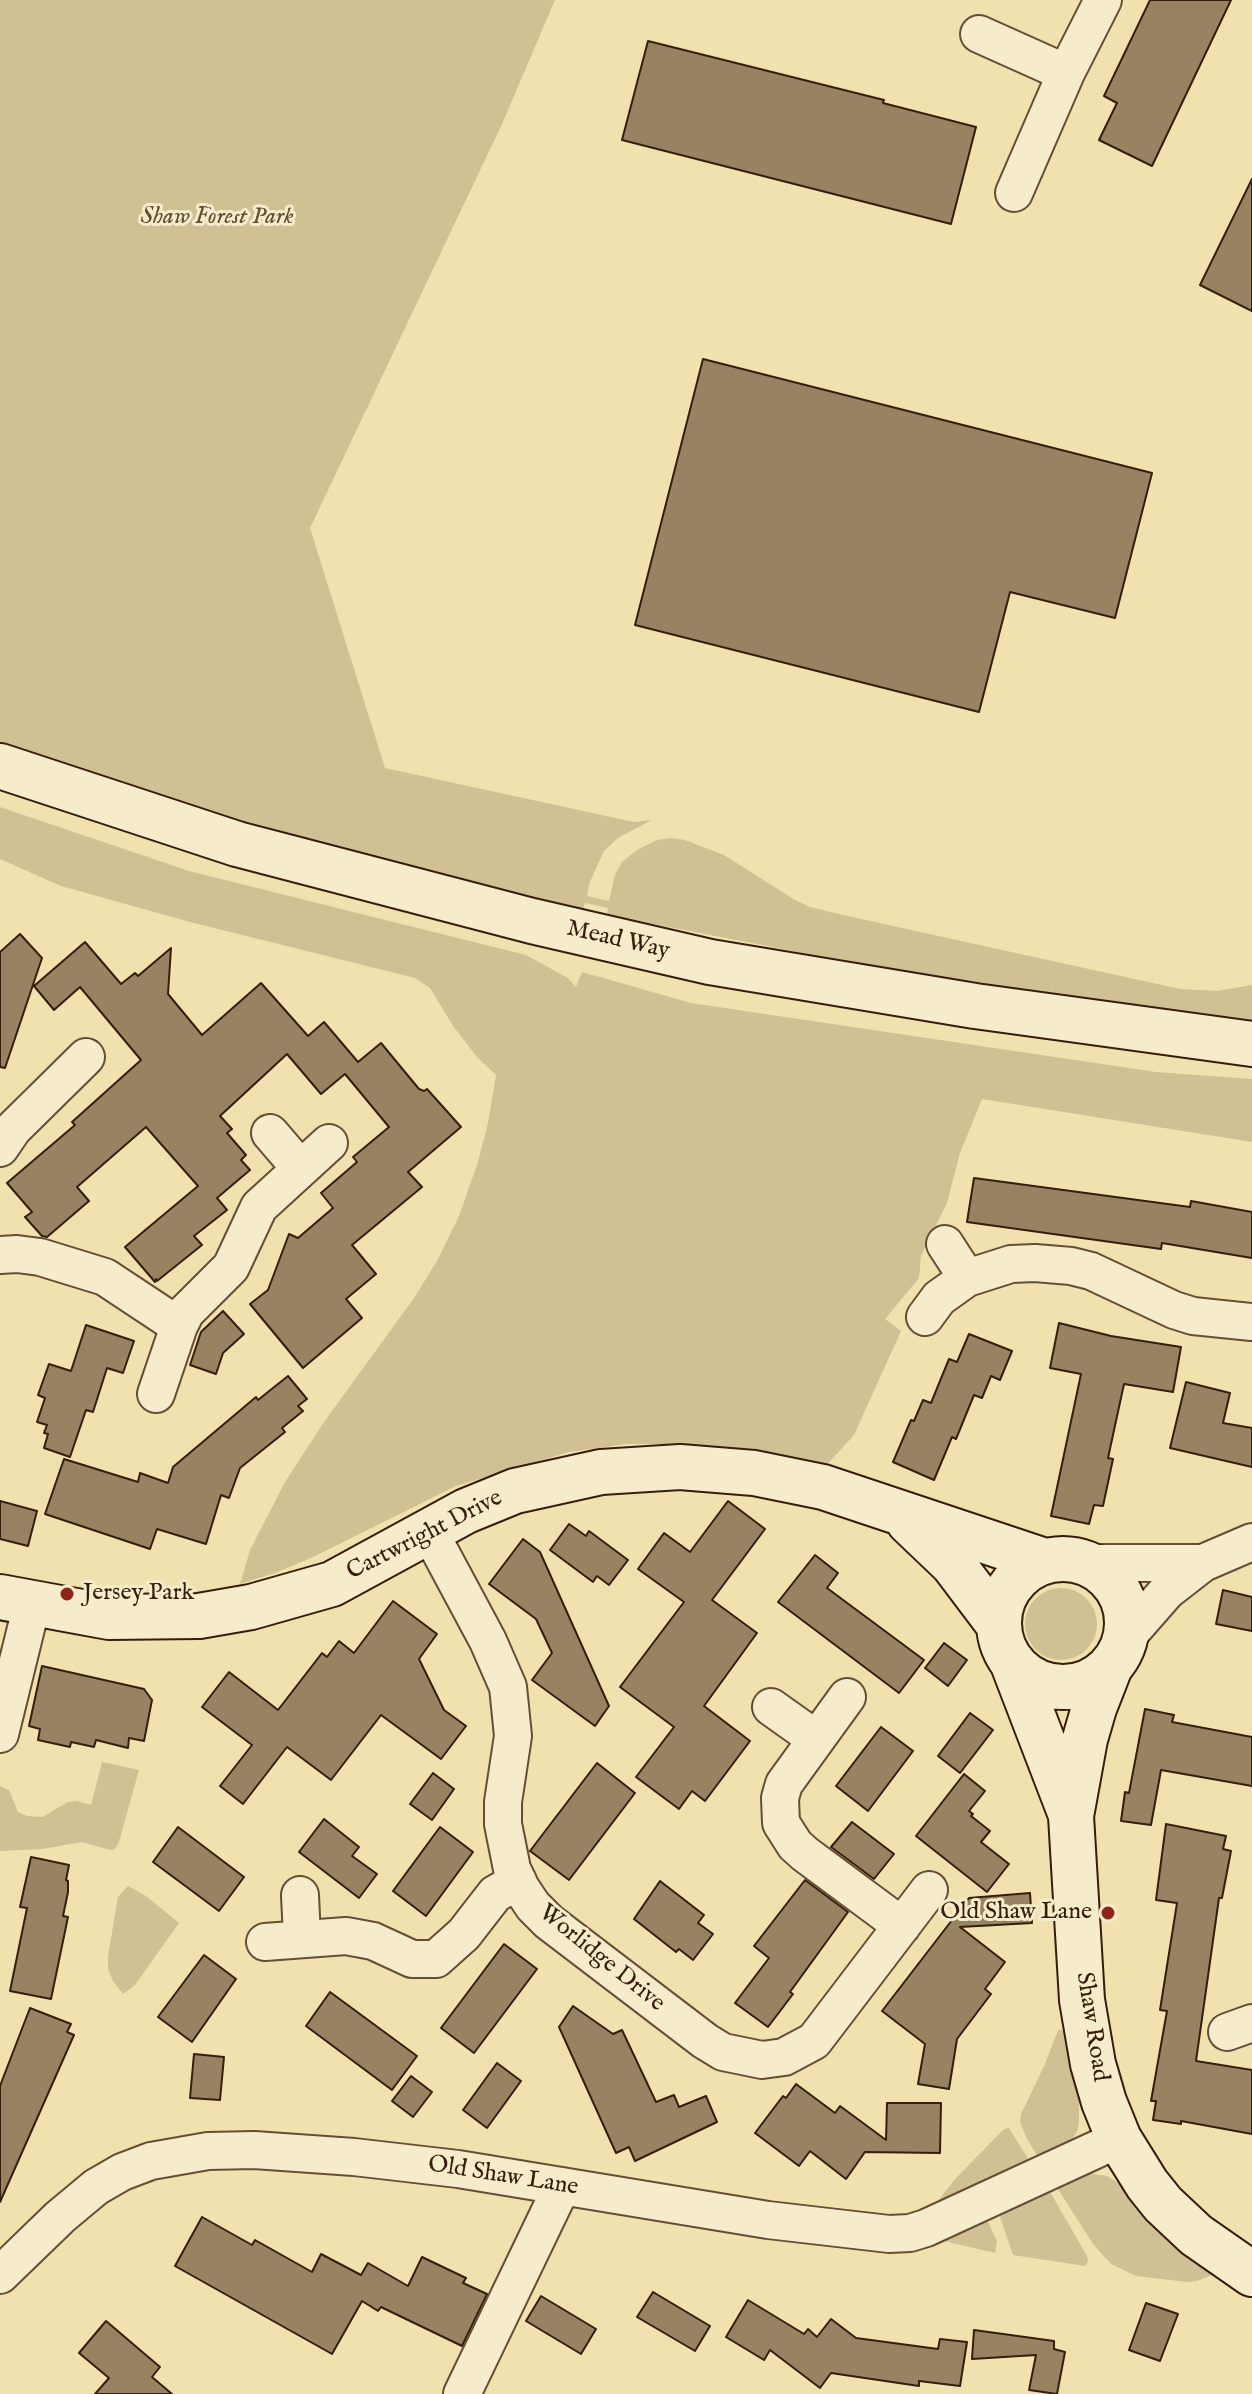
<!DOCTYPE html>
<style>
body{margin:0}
canvas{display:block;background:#f1e1af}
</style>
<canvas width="1252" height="2394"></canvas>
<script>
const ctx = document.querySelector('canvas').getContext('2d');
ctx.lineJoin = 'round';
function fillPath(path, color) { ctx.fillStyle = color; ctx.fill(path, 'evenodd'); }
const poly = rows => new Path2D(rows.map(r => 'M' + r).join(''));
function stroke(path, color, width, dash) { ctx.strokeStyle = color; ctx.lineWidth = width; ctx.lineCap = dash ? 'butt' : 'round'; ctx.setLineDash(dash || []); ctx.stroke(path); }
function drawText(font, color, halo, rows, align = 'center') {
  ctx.font = font + ' "IM FELL English",serif'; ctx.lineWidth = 6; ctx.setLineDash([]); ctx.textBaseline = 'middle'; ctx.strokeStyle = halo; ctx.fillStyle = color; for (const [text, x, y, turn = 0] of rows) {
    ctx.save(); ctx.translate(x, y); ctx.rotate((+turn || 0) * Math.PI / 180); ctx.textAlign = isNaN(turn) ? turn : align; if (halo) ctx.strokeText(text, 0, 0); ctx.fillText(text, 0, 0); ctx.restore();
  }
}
fillPath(poly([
 [0,0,555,0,502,124,310,528,385,768,634,822,652,820,618,838,604,851,589,884,587,896,609,901,615,875,622,862,637,850,657,840,671,838,685,840,724,855,795,900,810,907,843,915,1180,989,1217,991,1252,985,1252,1022,896,971,607,915,608,908,585,903,583,909,412,868,250,822,216,818,0,743],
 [0,807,189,871,526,955,568,978,576,987,582,972,691,1003,1156,1072,1252,1079,1252,1142,982,1099,960,1153,947,1203,921,1256,919,1278,885,1319,901,1331,854,1435,825,1467,736,1448,687,1444,626,1444,569,1452,456,1486,313,1557,275,1573,240,1584,250,1550,285,1482,324,1422,414,1298,437,1261,459,1216,477,1165,488,1123,496,1075,477,1057,453,1026,430,988,415,978,190,922,61,886,0,859],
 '1025 1624a36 36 0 1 1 72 0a36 36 0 1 1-72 0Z',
 [102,1762,139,1770,119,1842,115,1849,110,1850,82,1842,42,1849,0,1851,0,1786,9,1790,18,1812,27,1816,42,1817,68,1802,77,1801,91,1805],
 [128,1886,146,1896,179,1923,135,1985,123,1994,113,1981,108,1969,108,1956,118,1897],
 [1058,2030,1064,2030,1079,2099,1079,2121,1077,2132,1068,2145,1038,2157,1027,2139,1020,2122,1021,2114,1045,2064],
 [1009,2128,1030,2162,936,2209,940,2198,957,2177,1004,2129],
 [1087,2173,1107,2176,1123,2186,1217,2273,1197,2281,1187,2282,1136,2276,1111,2264,1093,2244,1058,2189,1059,2183],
 [1049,2190,1087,2256,1088,2261,1085,2266,1013,2255,999,2214],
 [987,2220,997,2241,995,2253,944,2241,941,2237]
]), '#d1c093');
const building = poly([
 [1150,0,1231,0,1152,166,1099,140,1117,103,1104,96,1150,0],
 [648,41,884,100,883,103,976,127,951,224,622,140,648,41],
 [1252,179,1252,311,1200,285,1252,179],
 [703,359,1152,473,1115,618,1010,592,979,712,635,625,703,359],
 [20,934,42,958,5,1068,0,1067,0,952,20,934],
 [85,942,121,984,135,973,138,976,171,948,168,994,202,1035,261,983,308,1036,324,1022,358,1062,381,1043,419,1089,424,1091,427,1089,461,1127,408,1172,422,1187,352,1245,376,1274,346,1299,362,1318,303,1368,250,1304,268,1290,289,1234,298,1238,333,1208,321,1193,357,1162,353,1157,389,1127,345,1074,321,1094,287,1054,220,1116,232,1129,227,1133,246,1155,241,1160,250,1170,217,1198,227,1210,194,1236,202,1245,157,1281,156,1279,155,1282,125,1247,198,1186,146,1127,77,1187,89,1201,47,1237,42,1236,25,1217,32,1212,7,1183,75,1125,72,1122,141,1060,80,987,54,1010,34,986,85,942],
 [974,1178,1190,1207,1191,1201,1252,1212,1252,1258,1162,1243,1161,1249,967,1222,974,1178],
 [223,1311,244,1334,223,1353,216,1374,190,1365,201,1332,223,1311],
 [1059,1323,1111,1336,1181,1347,1173,1392,1124,1384,1108,1458,1113,1459,1103,1506,1094,1505,1089,1524,1051,1516,1081,1374,1050,1368,1059,1323],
 [86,1325,134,1341,123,1373,107,1368,93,1412,86,1410,70,1457,44,1448,48,1434,44,1433,47,1425,37,1422,45,1398,38,1395,49,1364,71,1371,86,1325],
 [969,1334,1012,1351,1000,1380,991,1376,982,1398,974,1395,956,1439,952,1437,934,1480,893,1462,911,1420,914,1421,923,1400,931,1403,949,1359,957,1362,969,1334],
 [288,1376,307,1399,298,1406,303,1411,282,1428,285,1432,240,1468,229,1498,221,1495,206,1544,157,1529,150,1549,45,1514,64,1459,138,1482,140,1473,168,1483,173,1467,256,1397,258,1400,288,1376],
 [1186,1382,1230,1393,1223,1423,1252,1428,1252,1467,1170,1448,1186,1382],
 [0,1501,37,1511,28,1546,0,1539,0,1501],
 [728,1501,765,1529,712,1600,757,1633,704,1706,750,1741,705,1801,692,1791,679,1809,636,1777,674,1727,620,1687,684,1602,638,1569,664,1533,690,1552,728,1501],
 [569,1524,586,1536,589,1531,628,1560,609,1585,597,1576,593,1582,550,1550,569,1524],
 [523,1539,540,1552,609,1706,595,1726,532,1680,552,1653,536,1619,489,1584,523,1539],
 [815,1555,838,1573,827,1588,924,1660,899,1693,778,1602,815,1555],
 [1223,1590,1252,1597,1252,1631,1216,1624,1223,1590],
 [393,1601,437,1634,419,1659,444,1710,466,1726,441,1759,381,1715,331,1780,287,1747,243,1804,220,1786,252,1745,202,1707,229,1672,278,1710,322,1653,327,1657,339,1641,354,1653,393,1601],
 [944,1643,967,1660,948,1686,925,1668,944,1643],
 [42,1666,144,1689,152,1700,144,1741,129,1738,128,1748,96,1740,94,1747,71,1742,70,1747,38,1740,40,1729,29,1726,42,1666],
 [1145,1709,1174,1715,1172,1722,1252,1737,1252,1786,1161,1770,1151,1825,1121,1821,1125,1792,1129,1793,1145,1709],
 [970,1713,993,1730,960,1773,938,1756,970,1713],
 [881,1727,913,1751,868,1811,836,1786,881,1727],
 [597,1763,635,1793,569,1880,530,1851,597,1763],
 [433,1773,454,1789,432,1820,410,1804,433,1773],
 [964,1774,985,1791,969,1811,973,1814,971,1816,990,1831,981,1842,1009,1864,987,1892,916,1836,964,1774],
 [324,1819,359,1847,352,1856,377,1874,359,1898,299,1852,324,1819],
 [852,1822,894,1854,874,1879,831,1847,852,1822],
 [1166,1824,1226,1836,1223,1849,1231,1851,1222,1898,1219,1898,1196,2061,1252,2070,1252,2134,1181,2121,1181,2124,1153,2120,1156,2101,1151,2101,1167,2011,1160,2010,1177,1903,1156,1900,1166,1824],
 [178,1827,244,1877,219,1911,153,1862,178,1827],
 [440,1827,473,1852,426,1916,393,1891,440,1827],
 [31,1857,69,1865,66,1880,68,1881,68,1892,63,1916,68,1917,51,1999,10,1991,27,1908,20,1907,31,1857],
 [805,1880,848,1912,790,1992,793,1994,768,2027,735,2003,769,1958,754,1946,805,1880],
 [660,1881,704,1915,698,1923,713,1934,693,1960,679,1949,676,1952,634,1919,660,1881],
 [1030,1893,1032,1923,960,1927,1005,1962,985,1989,991,1994,957,2039,949,2089,918,2084,925,2044,882,2011,969,1898,1030,1893],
 [504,1944,537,1969,474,2053,441,2028,504,1944],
 [204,1955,236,1979,192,2042,158,2017,204,1955],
 [330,1992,417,2056,392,2090,306,2026,330,1992],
 [573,2006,613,2034,622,2030,656,2102,674,2095,679,2107,706,2096,717,2122,635,2161,629,2147,616,2153,559,2027,573,2006],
 [30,2008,71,2024,67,2032,74,2035,0,2202,0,2086,30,2008],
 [194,2054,224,2057,220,2100,190,2098,194,2054],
 [497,2063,521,2081,487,2128,463,2110,497,2063],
 [411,2076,432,2092,413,2117,392,2101,411,2076],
 [796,2084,835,2113,840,2106,886,2140,887,2103,941,2103,940,2153,865,2152,846,2179,810,2151,799,2166,755,2133,783,2096,786,2098,796,2084],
 [202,2217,252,2245,255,2240,312,2272,321,2254,361,2275,368,2263,408,2286,422,2257,466,2278,463,2283,487,2294,462,2346,381,2307,378,2311,362,2301,332,2354,175,2266,202,2217],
 [653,2292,710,2326,695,2351,637,2317,653,2292],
 [541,2296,596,2329,581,2354,526,2321,541,2296],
 [748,2300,804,2334,808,2329,817,2337,831,2319,856,2338,938,2349,940,2339,967,2342,960,2386,919,2381,919,2386,831,2373,820,2388,770,2350,764,2360,726,2337,748,2300],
 [1146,2303,1178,2314,1160,2361,1129,2350,1146,2303],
 [106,2321,160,2367,152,2377,172,2394,95,2394,109,2378,79,2353,106,2321],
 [974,2330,1054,2341,1054,2349,1065,2352,1057,2394,1029,2390,1036,2355,972,2359,974,2330]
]);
fillPath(building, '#978361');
stroke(building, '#361d0d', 2);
const street = poly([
 [979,34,1066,73],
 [1014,193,1066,73,1103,0],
 [270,1133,300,1168],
 [0,1148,13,1129,86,1057],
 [945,1244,967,1278],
 [0,1255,17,1254,40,1257,105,1277,179,1326],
 [925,1317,939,1298,967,1278,1011,1264,1035,1263,1071,1266,1091,1271,1174,1310,1193,1316,1252,1322],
 [156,1394,179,1326,186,1312,231,1267,259,1207,329,1143],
 [429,1531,488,1641,508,1687,513,1736,503,1802,503,1824,512,1869,521,1888,533,1906,549,1922,705,2041,723,2052,762,2060,784,2057,814,2041,929,1890],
 [1086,1563,1203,1563,1252,1542],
 [1125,1639,1167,1591,1203,1563],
 [847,1697,784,1784,780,1798,781,1823,795,1845,805,1854,902,1926],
 [771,1707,816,1739],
 [0,1734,32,1604],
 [300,1895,302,1938],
 [265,1942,346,1936,373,1941,412,1959,436,1959,464,1934,495,1894,518,1881],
 [1227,2032,1252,2023],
 [0,2275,60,2217,96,2187,122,2172,151,2161,208,2151,254,2150,354,2157,458,2169,768,2220,889,2234,910,2233,926,2228,1119,2139],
 [462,2394,562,2186]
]);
const secondary = poly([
 [0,766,237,844,532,921,710,962,975,1006,1252,1044],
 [909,1522,953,1564,999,1625],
 '999 1623a64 64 0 1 1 128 0a64 64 0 1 1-128 0Z',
 [0,1597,109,1617,199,1616,251,1607,332,1584,466,1511,515,1491,601,1472,680,1467,754,1473,823,1487,1045,1561],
 [1013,1664,1071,1815],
 [1110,1667,1094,1708,1085,1739,1071,1816,1082,2000,1093,2064,1104,2102,1119,2139,1147,2184,1163,2204,1196,2235,1252,2274]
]);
stroke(street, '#654e36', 40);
stroke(secondary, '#361d0d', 48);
stroke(street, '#f6eccb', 36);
stroke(secondary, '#f6eccb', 44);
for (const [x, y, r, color] of [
 [67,1594,8,"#8f2418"],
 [1108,1913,8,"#8f2418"]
]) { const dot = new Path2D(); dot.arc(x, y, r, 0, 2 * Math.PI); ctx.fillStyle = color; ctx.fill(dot); stroke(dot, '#f6eccb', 3); }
drawText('italic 24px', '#644e35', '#f6eccb', [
 ["Shaw Forest Park",217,218]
]);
drawText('24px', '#361d0d', '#f6eccb', [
 ["Mead Way",618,941,13],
 ["Cartwright Drive",425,1536,-27],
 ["Worlidge Drive",601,1959,39],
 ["Shaw Road",1091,2027,81],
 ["Old Shaw Lane",503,2177,9]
]);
drawText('24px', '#361d0d', '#f6eccb', [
 ["Jersey Park",83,1594],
 ["Old Shaw Lane",1092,1913,"right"]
], 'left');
</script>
